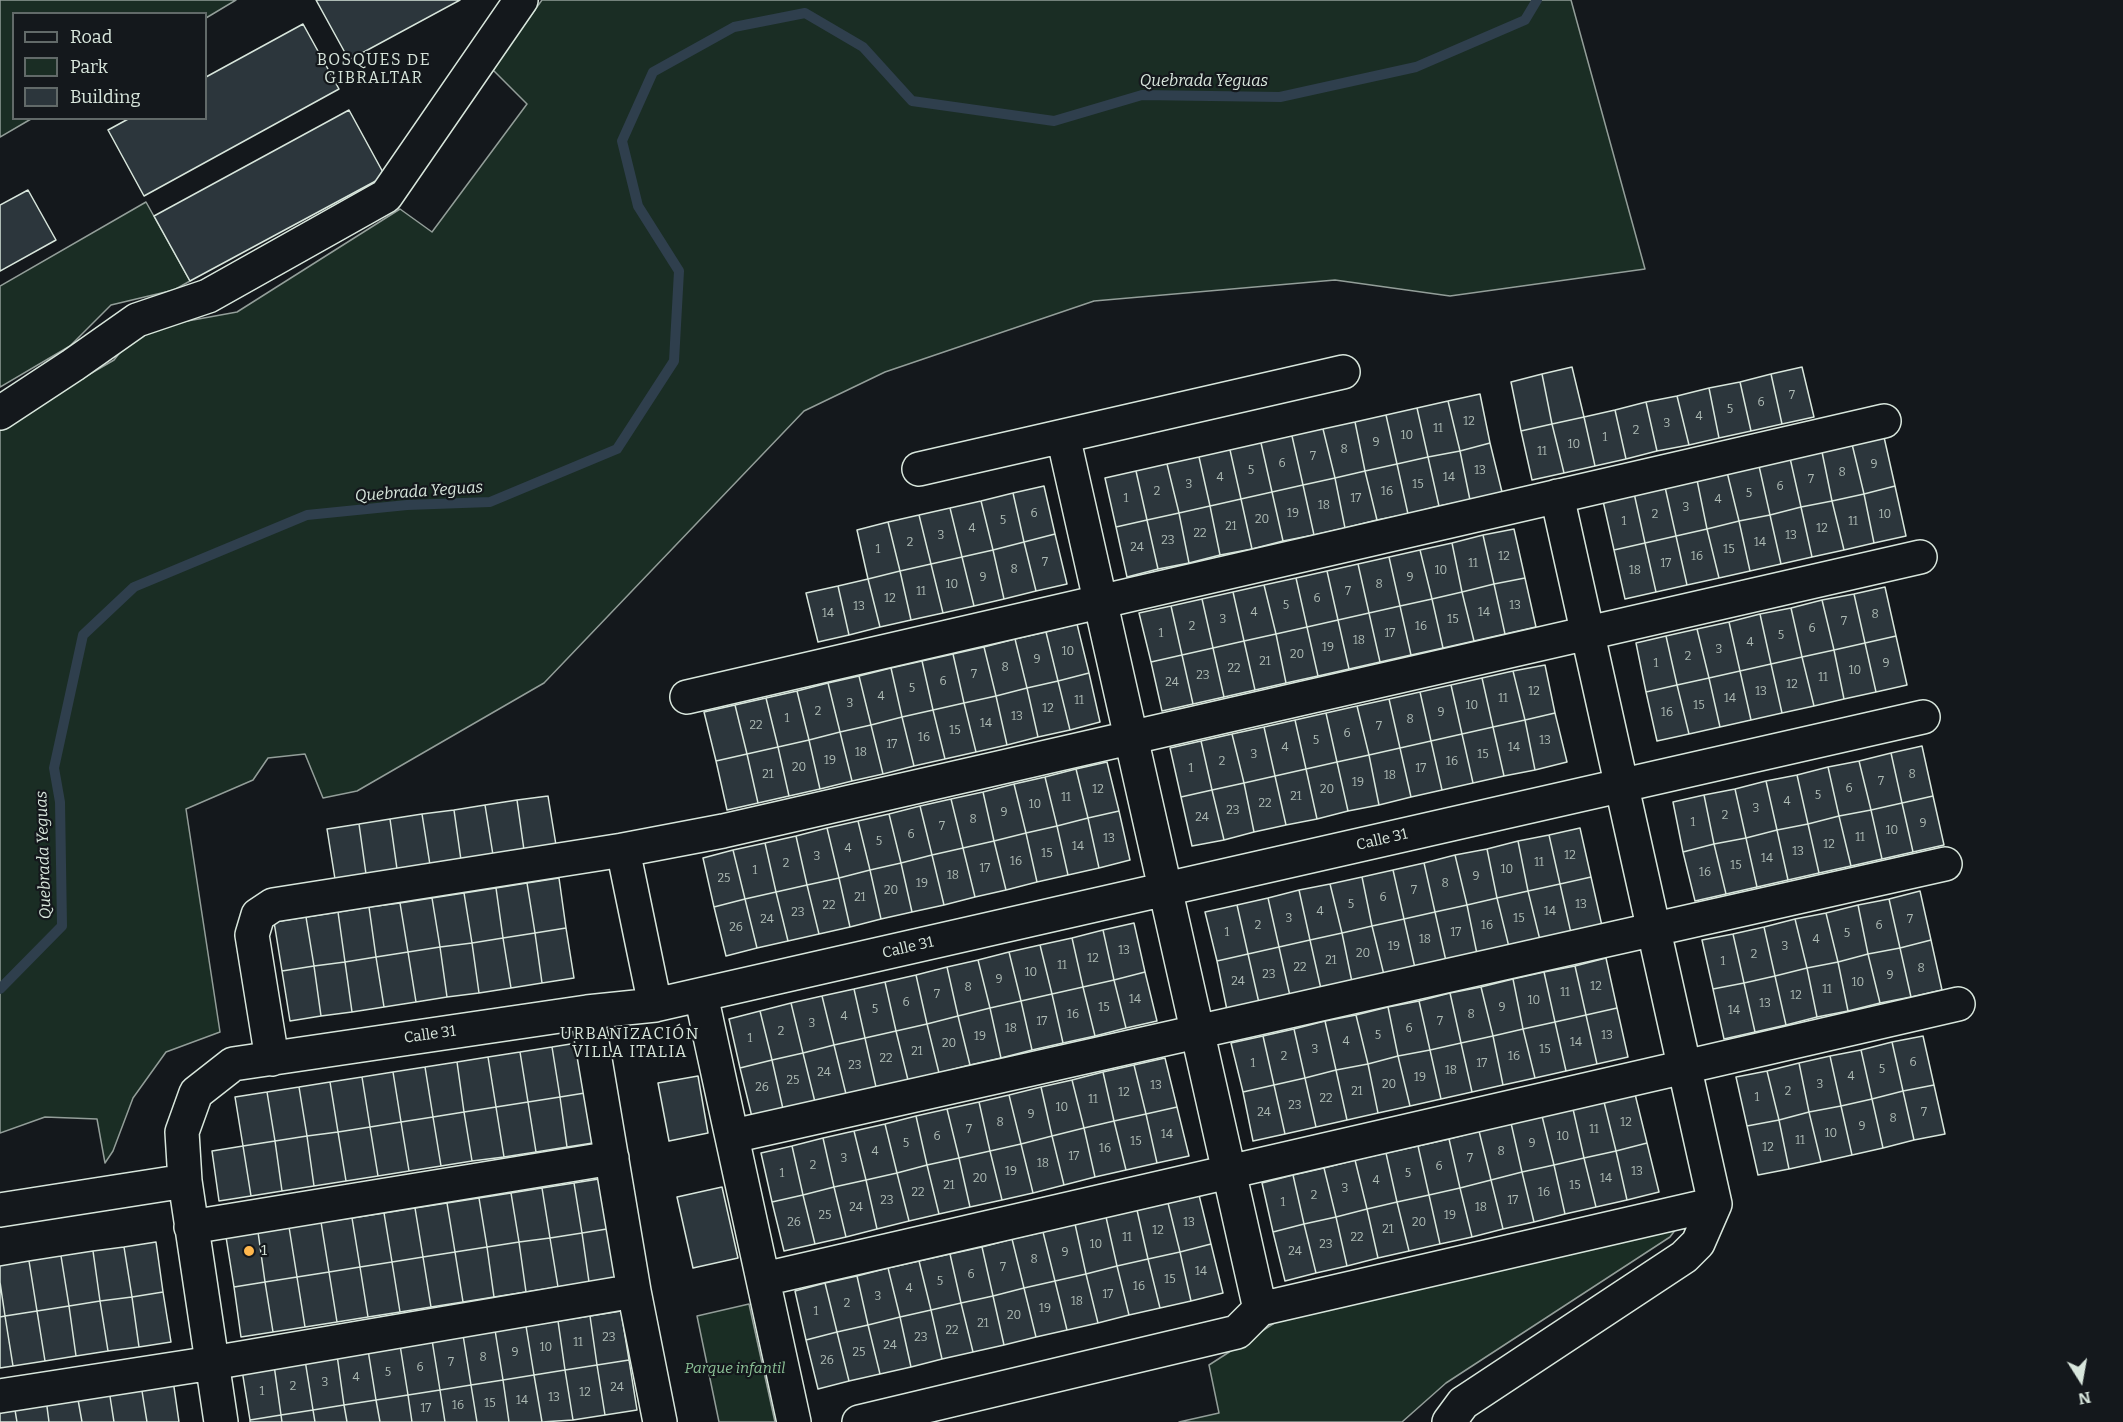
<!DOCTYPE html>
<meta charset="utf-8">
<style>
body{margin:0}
#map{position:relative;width:2123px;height:1422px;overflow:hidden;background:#14181c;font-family:Bitter,serif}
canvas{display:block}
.legend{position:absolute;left:12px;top:12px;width:195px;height:108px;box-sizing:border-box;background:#14181c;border:2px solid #626a69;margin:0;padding:8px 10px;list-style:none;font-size:18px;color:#d8e6dc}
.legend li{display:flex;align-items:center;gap:12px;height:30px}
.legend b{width:30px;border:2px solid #626a69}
.north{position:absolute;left:2051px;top:1350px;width:60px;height:60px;-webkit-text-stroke:4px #14181c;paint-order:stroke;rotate:169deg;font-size:16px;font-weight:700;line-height:24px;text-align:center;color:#d8e6dc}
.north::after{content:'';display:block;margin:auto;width:21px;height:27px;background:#d8e6dc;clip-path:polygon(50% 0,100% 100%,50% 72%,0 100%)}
</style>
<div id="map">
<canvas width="2123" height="1422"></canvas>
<ul class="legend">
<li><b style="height:8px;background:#14181c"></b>Road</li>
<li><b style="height:16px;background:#1a2d24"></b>Park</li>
<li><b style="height:16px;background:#2c363c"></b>Building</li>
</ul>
<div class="north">N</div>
</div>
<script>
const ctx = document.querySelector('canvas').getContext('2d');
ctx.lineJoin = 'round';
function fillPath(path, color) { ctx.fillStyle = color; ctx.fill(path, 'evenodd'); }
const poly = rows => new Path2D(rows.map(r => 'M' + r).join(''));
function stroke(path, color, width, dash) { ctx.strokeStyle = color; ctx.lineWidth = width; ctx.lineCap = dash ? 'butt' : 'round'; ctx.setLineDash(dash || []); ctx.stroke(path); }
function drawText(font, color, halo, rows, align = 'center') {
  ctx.font = font + ' Bitter,serif'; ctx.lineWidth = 4.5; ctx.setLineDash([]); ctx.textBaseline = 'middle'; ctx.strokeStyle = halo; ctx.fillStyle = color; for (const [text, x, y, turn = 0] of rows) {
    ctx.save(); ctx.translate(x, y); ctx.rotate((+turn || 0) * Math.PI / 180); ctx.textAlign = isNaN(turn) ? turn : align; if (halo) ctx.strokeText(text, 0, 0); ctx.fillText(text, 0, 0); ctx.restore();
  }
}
const green = poly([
 [0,0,236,0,206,18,206,14,14,14,14,118,31,119,0,137,0,0],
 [542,0,1571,0,1645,269,1450,296,1335,280,1094,301,885,372,804,411,544,683,357,791,323,798,305,754,268,758,253,780,186,809,220,1032,166,1052,133,1098,113,1151,105,1163,97,1119,45,1117,0,1133,0,426,114,360,138,330,237,312,400,209,432,232,527,104,492,69,542,0],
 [146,202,190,281,174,290,111,305,70,346,0,387,0,286,146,202],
 [1682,1221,1670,1237,1446,1383,1402,1422,1179,1422,1219,1413,1209,1365,1290,1313,1682,1221],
 [749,1304,775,1422,719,1422,697,1316,749,1304]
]);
fillPath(green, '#1a2d24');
stroke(green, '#939e99', 1.5);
stroke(poly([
 [0,989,62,926,60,802,54,768,83,635,134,587,307,515,407,505,490,502,617,449,674,361,679,271,638,206,622,141,653,72,734,27,805,13,863,47,912,101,1054,121,1142,95,1280,97,1416,67,1525,20,1537,0]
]), '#2f3f4d', 10);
const building = poly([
 [316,0,460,0,349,60,316,0],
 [303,24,339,89,144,196,108,130,130,118,206,118,206,77,303,24],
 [349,110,385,176,190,281,154,216,349,110],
 [28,190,56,240,0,271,0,205,28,190],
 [1572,367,1584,417,1552,424,1542,374,1572,367],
 [1802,367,1814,417,1782,424,1771,374,1802,367],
 [1542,374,1552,424,1521,431,1511,382,1542,374],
 [1771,374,1782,424,1751,431,1740,382,1771,374],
 [1740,382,1751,431,1719,438,1709,388,1740,382],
 [1709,388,1719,438,1689,445,1677,396,1709,388],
 [1480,394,1490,443,1460,451,1448,401,1480,394],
 [1677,396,1689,445,1657,451,1646,402,1677,396],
 [1448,401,1460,451,1428,457,1417,408,1448,401],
 [1646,402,1657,451,1626,459,1615,410,1646,402],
 [1417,408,1428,457,1397,464,1386,415,1417,408],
 [1615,410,1626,459,1595,466,1584,417,1615,410],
 [1386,415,1397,464,1365,471,1355,422,1386,415],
 [1584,417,1595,466,1564,473,1552,424,1584,417],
 [1355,422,1365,471,1335,478,1323,429,1355,422],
 [1552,424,1564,473,1532,480,1521,431,1552,424],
 [1323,429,1335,478,1303,485,1292,436,1323,429],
 [1292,436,1303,485,1272,492,1261,443,1292,436],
 [1884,437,1895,486,1864,494,1852,444,1884,437],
 [1261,443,1272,492,1241,499,1230,450,1261,443],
 [1490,443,1502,492,1470,500,1460,451,1490,443],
 [1852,444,1864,494,1832,501,1822,452,1852,444],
 [1230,450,1241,499,1210,506,1199,457,1230,450],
 [1460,451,1470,500,1439,506,1428,457,1460,451],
 [1822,452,1832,501,1801,507,1790,458,1822,452],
 [1199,457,1210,506,1179,513,1167,464,1199,457],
 [1428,457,1439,506,1408,514,1397,464,1428,457],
 [1790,458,1801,507,1770,515,1759,466,1790,458],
 [1167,464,1179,513,1147,520,1136,471,1167,464],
 [1397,464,1408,514,1377,520,1365,471,1397,464],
 [1759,466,1770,515,1739,521,1727,472,1759,466],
 [1136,471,1147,520,1116,527,1105,478,1136,471],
 [1365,471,1377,520,1345,528,1335,478,1365,471],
 [1727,472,1739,521,1707,529,1697,480,1727,472],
 [1335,478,1345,528,1314,535,1303,485,1335,478],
 [1697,480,1707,529,1676,536,1665,487,1697,480],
 [1303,485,1314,535,1283,541,1272,492,1303,485],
 [1044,486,1055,534,1024,542,1013,493,1044,486],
 [1895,486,1906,536,1874,543,1864,494,1895,486],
 [1665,487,1676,536,1645,543,1634,493,1665,487],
 [1272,492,1283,541,1252,549,1241,499,1272,492],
 [1013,493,1024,542,993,550,981,501,1013,493],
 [1634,493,1645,543,1614,550,1603,501,1634,493],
 [1864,494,1874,543,1844,550,1832,501,1864,494],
 [1241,499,1252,549,1220,555,1210,506,1241,499],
 [981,501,993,550,962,557,950,508,981,501],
 [1832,501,1844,550,1812,557,1801,507,1832,501],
 [1210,506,1220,555,1189,563,1179,513,1210,506],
 [1801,507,1812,557,1781,564,1770,515,1801,507],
 [950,508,962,557,931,564,919,515,950,508],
 [1179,513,1189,563,1158,569,1147,520,1179,513],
 [919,515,931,564,900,571,888,522,919,515],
 [1770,515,1781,564,1750,571,1739,521,1770,515],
 [1147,520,1158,569,1127,577,1116,527,1147,520],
 [1739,521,1750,571,1719,578,1707,529,1739,521],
 [888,522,900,571,868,579,857,530,888,522],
 [1514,529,1525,578,1494,584,1483,535,1514,529],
 [1707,529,1719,578,1687,585,1676,536,1707,529],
 [1055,534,1067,584,1036,591,1024,542,1055,534],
 [1483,535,1494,584,1462,592,1452,543,1483,535],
 [1676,536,1687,585,1656,592,1645,543,1676,536],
 [1024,542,1036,591,1004,599,993,550,1024,542],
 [1452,543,1462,592,1432,599,1420,550,1452,543],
 [1645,543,1656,592,1625,599,1614,550,1645,543],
 [993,550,1004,599,974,606,962,557,993,550],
 [1420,550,1432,599,1400,606,1389,557,1420,550],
 [962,557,974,606,943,613,931,564,962,557],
 [1389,557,1400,606,1369,613,1358,564,1389,557],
 [931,564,943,613,911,620,900,571,931,564],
 [1358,564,1369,613,1338,620,1327,571,1358,564],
 [900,571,911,620,880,627,868,579,900,571],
 [1327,571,1338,620,1307,627,1296,578,1327,571],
 [1296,578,1307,627,1276,634,1264,585,1296,578],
 [1525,578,1536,627,1505,634,1494,584,1525,578],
 [868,579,880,627,849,635,838,586,868,579],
 [1494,584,1505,634,1474,641,1462,592,1494,584],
 [1264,585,1276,634,1244,641,1233,592,1264,585],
 [838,586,849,635,818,642,806,593,838,586],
 [1885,587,1896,636,1865,643,1854,594,1885,587],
 [1233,592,1244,641,1213,648,1202,599,1233,592],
 [1462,592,1474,641,1443,648,1432,599,1462,592],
 [1854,594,1865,643,1834,650,1822,600,1854,594],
 [1202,599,1213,648,1182,655,1171,606,1202,599],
 [1432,599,1443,648,1411,655,1400,606,1432,599],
 [1822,600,1834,650,1802,657,1791,608,1822,600],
 [1171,606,1182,655,1151,662,1139,613,1171,606],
 [1400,606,1411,655,1380,662,1369,613,1400,606],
 [1791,608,1802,657,1771,664,1760,614,1791,608],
 [1369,613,1380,662,1349,669,1338,620,1369,613],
 [1760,614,1771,664,1740,671,1729,622,1760,614],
 [1338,620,1349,669,1318,676,1307,627,1338,620],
 [1729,622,1740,671,1709,678,1697,629,1729,622],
 [1077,624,1089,673,1058,681,1046,632,1077,624],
 [1307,627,1318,676,1286,683,1276,634,1307,627],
 [1697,629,1709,678,1677,685,1666,636,1697,629],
 [1046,632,1058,681,1027,688,1015,639,1046,632],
 [1276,634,1286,683,1255,690,1244,641,1276,634],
 [1666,636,1677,685,1646,692,1636,643,1666,636],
 [1896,636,1907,685,1876,692,1865,643,1896,636],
 [1015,639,1027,688,996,696,984,647,1015,639],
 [1244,641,1255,690,1224,697,1213,648,1244,641],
 [1865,643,1876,692,1844,699,1834,650,1865,643],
 [984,647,996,696,964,703,953,654,984,647],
 [1213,648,1224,697,1193,704,1182,655,1213,648],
 [1834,650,1844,699,1814,706,1802,657,1834,650],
 [953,654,964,703,933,710,922,661,953,654],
 [1182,655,1193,704,1162,711,1151,662,1182,655],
 [1802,657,1814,706,1782,713,1771,664,1802,657],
 [922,661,933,710,902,717,891,668,922,661],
 [1771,664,1782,713,1751,720,1740,671,1771,664],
 [1545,665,1555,713,1525,720,1513,671,1545,665],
 [891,668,902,717,871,725,859,676,891,668],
 [1513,671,1525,720,1493,727,1482,678,1513,671],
 [1740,671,1751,720,1720,727,1709,678,1740,671],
 [1089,673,1100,722,1070,730,1058,681,1089,673],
 [859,676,871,725,840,732,828,683,859,676],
 [1482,678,1493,727,1462,734,1451,685,1482,678],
 [1709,678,1720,727,1689,734,1677,685,1709,678],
 [1058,681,1070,730,1038,737,1027,688,1058,681],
 [828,683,840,732,809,740,797,691,828,683],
 [1451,685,1462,734,1431,741,1420,692,1451,685],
 [1677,685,1689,734,1657,741,1646,692,1677,685],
 [1027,688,1038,737,1007,745,996,696,1027,688],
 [797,691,809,740,778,747,766,698,797,691],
 [1420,692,1431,741,1400,748,1389,699,1420,692],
 [996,696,1007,745,976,752,964,703,996,696],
 [766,698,778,747,747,754,735,705,766,698],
 [1389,699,1400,748,1369,755,1357,706,1389,699],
 [964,703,976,752,945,759,933,710,964,703],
 [735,705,747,754,716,761,704,712,735,705],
 [1357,706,1369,755,1337,762,1326,713,1357,706],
 [933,710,945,759,914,766,902,717,933,710],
 [1326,713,1337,762,1306,769,1295,720,1326,713],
 [1555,713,1567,762,1535,770,1525,720,1555,713],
 [902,717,914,766,883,774,871,725,902,717],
 [1295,720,1306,769,1275,776,1264,727,1295,720],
 [1525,720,1535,770,1504,776,1493,727,1525,720],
 [871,725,883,774,852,781,840,732,871,725],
 [1264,727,1275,776,1244,783,1232,734,1264,727],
 [1493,727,1504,776,1473,783,1462,734,1493,727],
 [840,732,852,781,820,789,809,740,840,732],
 [1232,734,1244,783,1212,790,1201,741,1232,734],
 [1462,734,1473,783,1442,790,1431,741,1462,734],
 [809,740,820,789,789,796,778,747,809,740],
 [1201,741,1212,790,1181,797,1170,748,1201,741],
 [1431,741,1442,790,1411,797,1400,748,1431,741],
 [1922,746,1933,796,1902,803,1891,753,1922,746],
 [778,747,789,796,758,803,747,754,778,747],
 [1400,748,1411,797,1379,805,1369,755,1400,748],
 [1891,753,1902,803,1871,810,1859,761,1891,753],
 [747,754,758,803,727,810,716,761,747,754],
 [1369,755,1379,805,1348,811,1337,762,1369,755],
 [1859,761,1871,810,1839,816,1828,767,1859,761],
 [1107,762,1119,811,1088,818,1076,769,1107,762],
 [1337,762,1348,811,1317,819,1306,769,1337,762],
 [1828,767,1839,816,1808,824,1797,775,1828,767],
 [1076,769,1088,818,1057,826,1045,777,1076,769],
 [1306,769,1317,819,1286,825,1275,776,1306,769],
 [1797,775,1808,824,1777,830,1766,781,1797,775],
 [1275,776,1286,825,1254,832,1244,783,1275,776],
 [1045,777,1057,826,1026,833,1014,784,1045,777],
 [1766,781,1777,830,1746,838,1735,789,1766,781],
 [1244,783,1254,832,1224,840,1212,790,1244,783],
 [1014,784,1026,833,994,841,983,792,1014,784],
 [1735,789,1746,838,1714,844,1704,795,1735,789],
 [1212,790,1224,840,1192,846,1181,797,1212,790],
 [983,792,994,841,963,848,951,799,983,792],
 [1704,795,1714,844,1683,852,1673,802,1704,795],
 [548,796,556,845,524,850,517,800,548,796],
 [1933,796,1944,845,1913,852,1902,803,1933,796],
 [951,799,963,848,932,855,920,806,951,799],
 [517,800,524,850,493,855,485,805,517,800],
 [1902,803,1913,852,1882,859,1871,810,1902,803],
 [485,805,493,855,461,860,454,810,485,805],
 [920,806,932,855,901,863,889,814,920,806],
 [454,810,461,860,430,865,422,814,454,810],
 [1871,810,1882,859,1851,866,1839,816,1871,810],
 [1119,811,1130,860,1099,868,1088,818,1119,811],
 [422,814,430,865,397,869,390,819,422,814],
 [889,814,901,863,870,870,858,821,889,814],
 [1839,816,1851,866,1819,873,1808,824,1839,816],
 [1088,818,1099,868,1068,875,1057,826,1088,818],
 [390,819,397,869,366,874,359,824,390,819],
 [858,821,870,870,839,878,827,828,858,821],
 [359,824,366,874,335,879,327,829,359,824],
 [1808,824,1819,873,1788,880,1777,830,1808,824],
 [1057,826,1068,875,1037,882,1026,833,1057,826],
 [827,828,839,878,807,885,796,836,827,828],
 [1580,828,1591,877,1560,884,1549,835,1580,828],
 [1777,830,1788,880,1757,887,1746,838,1777,830],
 [1026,833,1037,882,1006,890,994,841,1026,833],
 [1549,835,1560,884,1528,891,1518,841,1549,835],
 [796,836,807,885,776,892,765,843,796,836],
 [1746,838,1757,887,1726,894,1714,844,1746,838],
 [994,841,1006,890,975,897,963,848,994,841],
 [1518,841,1528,891,1497,898,1487,849,1518,841],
 [765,843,776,892,745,899,733,850,765,843],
 [1714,844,1726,894,1695,901,1683,852,1714,844],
 [963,848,975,897,944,905,932,855,963,848],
 [1487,849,1497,898,1467,905,1455,855,1487,849],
 [733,850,745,899,714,907,703,858,733,850],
 [932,855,944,905,912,912,901,863,932,855],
 [1455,855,1467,905,1435,912,1424,863,1455,855],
 [901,863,912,912,881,919,870,870,901,863],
 [1424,863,1435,912,1404,919,1393,870,1424,863],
 [870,870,881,919,850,927,839,878,870,870],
 [1393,870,1404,919,1372,926,1362,877,1393,870],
 [1362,877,1372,926,1342,933,1330,884,1362,877],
 [1591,877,1602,926,1571,933,1560,884,1591,877],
 [559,878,566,928,535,933,527,883,559,878],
 [839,878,850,927,819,934,807,885,839,878],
 [527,883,535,933,503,938,496,888,527,883],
 [1330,884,1342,933,1310,940,1299,890,1330,884],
 [1560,884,1571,933,1540,940,1528,891,1560,884],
 [807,885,819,934,788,941,776,892,807,885],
 [496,888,503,938,472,943,464,893,496,888],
 [1299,890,1310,940,1279,947,1268,898,1299,890],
 [1528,891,1540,940,1509,947,1497,898,1528,891],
 [1920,891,1931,940,1900,948,1889,899,1920,891],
 [776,892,788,941,757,948,745,899,776,892],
 [464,893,472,943,440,947,432,898,464,893],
 [432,898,440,947,408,952,400,903,432,898],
 [1268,898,1279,947,1248,954,1237,905,1268,898],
 [1497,898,1509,947,1477,954,1467,905,1497,898],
 [745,899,757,948,726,956,714,907,745,899],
 [1889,899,1900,948,1868,954,1858,905,1889,899],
 [400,903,408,952,376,957,369,907,400,903],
 [1237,905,1248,954,1217,961,1205,912,1237,905],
 [1467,905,1477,954,1446,961,1435,912,1467,905],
 [1858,905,1868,954,1838,962,1826,913,1858,905],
 [369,907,376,957,345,962,338,912,369,907],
 [338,912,345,962,314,966,306,917,338,912],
 [1435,912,1446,961,1415,968,1404,919,1435,912],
 [1826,913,1838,962,1807,968,1795,919,1826,913],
 [306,917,314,966,282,971,274,922,306,917],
 [1404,919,1415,968,1384,975,1372,926,1404,919],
 [1795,919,1807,968,1775,976,1764,927,1795,919],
 [1134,923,1145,972,1114,980,1103,930,1134,923],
 [1372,926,1384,975,1352,982,1342,933,1372,926],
 [1764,927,1775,976,1744,983,1733,934,1764,927],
 [566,928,574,978,542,983,535,933,566,928],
 [1103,930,1114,980,1083,987,1072,938,1103,930],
 [535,933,542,983,511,988,503,938,535,933],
 [1342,933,1352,982,1321,989,1310,940,1342,933],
 [1733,934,1744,983,1713,989,1702,940,1733,934],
 [503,938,511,988,479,993,472,943,503,938],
 [1072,938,1083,987,1052,994,1040,945,1072,938],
 [1310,940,1321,989,1290,996,1279,947,1310,940],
 [1931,940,1942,990,1911,997,1900,948,1931,940],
 [472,943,479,993,447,997,440,947,472,943],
 [1040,945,1052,994,1021,1001,1009,952,1040,945],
 [440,947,447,997,416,1002,408,952,440,947],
 [1279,947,1290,996,1259,1003,1248,954,1279,947],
 [1900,948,1911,997,1880,1003,1868,954,1900,948],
 [408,952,416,1002,384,1007,376,957,408,952],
 [1009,952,1021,1001,990,1008,978,960,1009,952],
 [1248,954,1259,1003,1227,1010,1217,961,1248,954],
 [1868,954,1880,1003,1848,1011,1838,962,1868,954],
 [376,957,384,1007,352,1012,345,962,376,957],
 [1606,958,1617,1008,1586,1015,1575,966,1606,958],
 [978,960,990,1008,958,1016,947,967,978,960],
 [345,962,352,1012,321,1016,314,966,345,962],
 [1838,962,1848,1011,1817,1017,1807,968,1838,962],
 [314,966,321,1016,290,1021,282,971,314,966],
 [1575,966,1586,1015,1555,1022,1544,972,1575,966],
 [947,967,958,1016,927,1024,916,975,947,967],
 [1807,968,1817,1017,1786,1025,1775,976,1807,968],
 [1145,972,1157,1021,1126,1028,1114,980,1145,972],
 [1544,972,1555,1022,1523,1029,1513,979,1544,972],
 [916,975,927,1024,896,1031,885,982,916,975],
 [1775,976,1786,1025,1755,1032,1744,983,1775,976],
 [1513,979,1523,1029,1493,1036,1481,987,1513,979],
 [1114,980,1126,1028,1095,1036,1083,987,1114,980],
 [885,982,896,1031,865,1038,854,989,885,982],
 [1744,983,1755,1032,1724,1039,1713,989,1744,983],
 [1083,987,1095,1036,1063,1043,1052,994,1083,987],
 [1481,987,1493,1036,1461,1043,1450,993,1481,987],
 [854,989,865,1038,834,1045,822,996,854,989],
 [1450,993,1461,1043,1430,1050,1419,1001,1450,993],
 [1052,994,1063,1043,1032,1050,1021,1001,1052,994],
 [822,996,834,1045,803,1053,791,1003,822,996],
 [1021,1001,1032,1050,1001,1058,990,1008,1021,1001],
 [1419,1001,1430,1050,1398,1056,1388,1007,1419,1001],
 [791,1003,803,1053,772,1060,760,1011,791,1003],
 [1388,1007,1398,1056,1368,1064,1356,1015,1388,1007],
 [990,1008,1001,1058,970,1065,958,1016,990,1008],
 [1617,1008,1628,1057,1597,1064,1586,1015,1617,1008],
 [760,1011,772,1060,740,1068,729,1019,760,1011],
 [1356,1015,1368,1064,1336,1070,1325,1021,1356,1015],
 [1586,1015,1597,1064,1566,1071,1555,1022,1586,1015],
 [958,1016,970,1065,939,1073,927,1024,958,1016],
 [1325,1021,1336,1070,1305,1078,1294,1029,1325,1021],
 [1555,1022,1566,1071,1535,1078,1523,1029,1555,1022],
 [927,1024,939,1073,908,1080,896,1031,927,1024],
 [1294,1029,1305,1078,1274,1085,1263,1036,1294,1029],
 [1523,1029,1535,1078,1503,1085,1493,1036,1523,1029],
 [896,1031,908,1080,876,1087,865,1038,896,1031],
 [1263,1036,1274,1085,1243,1092,1231,1043,1263,1036],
 [1493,1036,1503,1085,1472,1092,1461,1043,1493,1036],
 [1923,1036,1934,1085,1903,1091,1892,1042,1923,1036],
 [865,1038,876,1087,846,1094,834,1045,865,1038],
 [583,1042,591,1092,560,1097,552,1047,583,1042],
 [1892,1042,1903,1091,1872,1099,1861,1050,1892,1042],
 [1461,1043,1472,1092,1441,1099,1430,1050,1461,1043],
 [834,1045,846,1094,815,1102,803,1053,834,1045],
 [552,1047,560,1097,528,1102,520,1052,552,1047],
 [1430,1050,1441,1099,1410,1106,1398,1056,1430,1050],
 [1861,1050,1872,1099,1841,1106,1830,1056,1861,1050],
 [520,1052,528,1102,496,1107,488,1057,520,1052],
 [803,1053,815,1102,783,1109,772,1060,803,1053],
 [1398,1056,1410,1106,1378,1113,1368,1064,1398,1056],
 [1830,1056,1841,1106,1809,1112,1799,1063,1830,1056],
 [488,1057,496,1107,464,1112,457,1062,488,1057],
 [1165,1058,1177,1107,1146,1114,1134,1065,1165,1058],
 [772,1060,783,1109,752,1117,740,1068,772,1060],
 [457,1062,464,1112,433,1117,425,1067,457,1062],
 [1799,1063,1809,1112,1779,1120,1767,1071,1799,1063],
 [1368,1064,1378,1113,1347,1120,1336,1070,1368,1064],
 [1134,1065,1146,1114,1114,1121,1103,1072,1134,1065],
 [425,1067,433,1117,401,1122,393,1072,425,1067],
 [1336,1070,1347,1120,1316,1127,1305,1078,1336,1070],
 [1767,1071,1779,1120,1747,1126,1736,1077,1767,1071],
 [393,1072,401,1122,370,1127,362,1077,393,1072],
 [1103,1072,1114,1121,1084,1128,1072,1080,1103,1072],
 [698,1076,708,1133,669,1141,658,1083,698,1076],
 [362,1077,370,1127,338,1132,330,1082,362,1077],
 [1305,1078,1316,1127,1285,1134,1274,1085,1305,1078],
 [1072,1080,1084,1128,1052,1136,1041,1087,1072,1080],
 [330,1082,338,1132,307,1136,299,1087,330,1082],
 [1274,1085,1285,1134,1253,1141,1243,1092,1274,1085],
 [1934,1085,1945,1134,1914,1140,1903,1091,1934,1085],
 [299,1087,307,1136,275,1141,267,1092,299,1087],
 [1041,1087,1052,1136,1021,1144,1009,1095,1041,1087],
 [1903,1091,1914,1140,1883,1148,1872,1099,1903,1091],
 [267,1092,275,1141,243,1146,235,1097,267,1092],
 [591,1092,599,1142,567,1147,560,1097,591,1092],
 [1635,1094,1647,1143,1616,1151,1604,1102,1635,1094],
 [1009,1095,1021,1144,990,1151,979,1102,1009,1095],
 [560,1097,567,1147,536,1152,528,1102,560,1097],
 [1872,1099,1883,1148,1852,1155,1841,1106,1872,1099],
 [528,1102,536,1152,504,1157,496,1107,528,1102],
 [979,1102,990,1151,959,1158,947,1109,979,1102],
 [1604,1102,1616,1151,1584,1158,1573,1109,1604,1102],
 [1841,1106,1852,1155,1821,1162,1809,1112,1841,1106],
 [496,1107,504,1157,472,1161,464,1112,496,1107],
 [1177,1107,1189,1156,1157,1163,1146,1114,1177,1107],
 [947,1109,959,1158,927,1165,916,1116,947,1109],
 [1573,1109,1584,1158,1554,1165,1542,1116,1573,1109],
 [464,1112,472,1161,441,1166,433,1117,464,1112],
 [1809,1112,1821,1162,1789,1169,1779,1120,1809,1112],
 [1146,1114,1157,1163,1126,1170,1114,1121,1146,1114],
 [916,1116,927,1165,897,1173,885,1124,916,1116],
 [1542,1116,1554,1165,1522,1172,1511,1123,1542,1116],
 [433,1117,441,1166,409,1171,401,1122,433,1117],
 [1779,1120,1789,1169,1758,1175,1747,1126,1779,1120],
 [1114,1121,1126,1170,1095,1177,1084,1128,1114,1121],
 [401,1122,409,1171,378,1176,370,1127,401,1122],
 [1511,1123,1522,1172,1491,1180,1479,1131,1511,1123],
 [885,1124,897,1173,866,1180,854,1131,885,1124],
 [370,1127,378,1176,346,1181,338,1132,370,1127],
 [1084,1128,1095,1177,1064,1185,1052,1136,1084,1128],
 [854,1131,866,1180,834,1187,823,1138,854,1131],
 [1479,1131,1491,1180,1460,1188,1449,1139,1479,1131],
 [338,1132,346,1181,314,1186,307,1136,338,1132],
 [307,1136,314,1186,282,1191,275,1141,307,1136],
 [1052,1136,1064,1185,1033,1193,1021,1144,1052,1136],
 [823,1138,834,1187,803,1195,792,1146,823,1138],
 [1449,1139,1460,1188,1429,1195,1418,1146,1449,1139],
 [275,1141,282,1191,251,1196,243,1146,275,1141],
 [1647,1143,1659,1192,1627,1200,1616,1151,1647,1143],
 [1021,1144,1033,1193,1002,1200,990,1151,1021,1144],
 [243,1146,251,1196,219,1201,212,1151,243,1146],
 [792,1146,803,1195,772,1202,761,1153,792,1146],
 [1418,1146,1429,1195,1397,1202,1386,1153,1418,1146],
 [990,1151,1002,1200,970,1207,959,1158,990,1151],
 [1616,1151,1627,1200,1596,1207,1584,1158,1616,1151],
 [1386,1153,1397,1202,1367,1209,1355,1160,1386,1153],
 [959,1158,970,1207,939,1214,927,1165,959,1158],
 [1584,1158,1596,1207,1565,1214,1554,1165,1584,1158],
 [1355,1160,1367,1209,1336,1217,1324,1168,1355,1160],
 [927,1165,939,1214,909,1221,897,1173,927,1165],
 [1554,1165,1565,1214,1534,1222,1522,1172,1554,1165],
 [1324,1168,1336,1217,1304,1224,1293,1175,1324,1168],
 [1522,1172,1534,1222,1503,1229,1491,1180,1522,1172],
 [897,1173,909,1221,877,1229,866,1180,897,1173],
 [1293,1175,1304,1224,1273,1232,1262,1183,1293,1175],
 [605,1178,613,1228,582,1233,574,1183,605,1178],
 [866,1180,877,1229,846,1237,834,1187,866,1180],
 [1491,1180,1503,1229,1472,1237,1460,1188,1491,1180],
 [574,1183,582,1233,550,1238,542,1188,574,1183],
 [722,1187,738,1258,693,1268,677,1197,722,1187],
 [834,1187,846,1237,815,1244,803,1195,834,1187],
 [542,1188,550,1238,519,1242,511,1193,542,1188],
 [1460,1188,1472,1237,1440,1244,1429,1195,1460,1188],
 [511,1193,519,1242,487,1247,479,1198,511,1193],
 [803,1195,815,1244,784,1251,772,1202,803,1195],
 [1199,1195,1211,1244,1180,1252,1168,1203,1199,1195],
 [1429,1195,1440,1244,1409,1251,1397,1202,1429,1195],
 [479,1198,487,1247,455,1252,447,1203,479,1198],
 [1397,1202,1409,1251,1378,1258,1367,1209,1397,1202],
 [447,1203,455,1252,423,1257,415,1208,447,1203],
 [1168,1203,1180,1252,1148,1259,1137,1210,1168,1203],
 [415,1208,423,1257,392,1262,384,1213,415,1208],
 [1367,1209,1378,1258,1347,1266,1336,1217,1367,1209],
 [1137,1210,1148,1259,1117,1266,1106,1217,1137,1210],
 [384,1213,392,1262,360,1267,352,1218,384,1213],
 [1106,1217,1117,1266,1086,1274,1075,1224,1106,1217],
 [1336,1217,1347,1266,1316,1273,1304,1224,1336,1217],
 [352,1218,360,1267,329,1272,321,1222,352,1218],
 [321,1222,329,1272,297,1277,289,1227,321,1222],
 [1075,1224,1086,1274,1055,1281,1043,1232,1075,1224],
 [1304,1224,1316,1273,1285,1281,1273,1232,1304,1224],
 [289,1227,297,1277,265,1282,258,1232,289,1227],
 [613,1228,621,1277,589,1282,582,1233,613,1228],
 [258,1232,265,1282,234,1287,226,1237,258,1232],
 [1043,1232,1055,1281,1024,1288,1012,1239,1043,1232],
 [582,1233,589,1282,558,1287,550,1238,582,1233],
 [550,1238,558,1287,526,1292,519,1242,550,1238],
 [1012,1239,1024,1288,993,1296,982,1247,1012,1239],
 [156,1242,163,1292,132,1297,124,1247,156,1242],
 [519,1242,526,1292,494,1297,487,1247,519,1242],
 [1211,1244,1223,1293,1191,1301,1180,1252,1211,1244],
 [124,1247,132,1297,100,1301,93,1251,124,1247],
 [487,1247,494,1297,463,1302,455,1252,487,1247],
 [982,1247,993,1296,961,1303,950,1254,982,1247],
 [93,1251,100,1301,69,1306,61,1256,93,1251],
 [455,1252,463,1302,431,1307,423,1257,455,1252],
 [1180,1252,1191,1301,1160,1308,1148,1259,1180,1252],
 [950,1254,961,1303,931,1310,919,1261,950,1254],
 [61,1256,69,1306,37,1311,29,1261,61,1256],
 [423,1257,431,1307,400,1312,392,1262,423,1257],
 [1148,1259,1160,1308,1129,1315,1117,1266,1148,1259],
 [29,1261,37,1311,5,1316,0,1282,0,1266,29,1261],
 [919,1261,931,1310,900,1317,888,1268,919,1261],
 [392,1262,400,1312,368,1317,360,1267,392,1262],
 [1117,1266,1129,1315,1098,1323,1086,1274,1117,1266],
 [360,1267,368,1317,337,1322,329,1272,360,1267],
 [888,1268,900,1317,868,1325,857,1276,888,1268],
 [329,1272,337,1322,305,1327,297,1277,329,1272],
 [1086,1274,1098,1323,1067,1330,1055,1281,1086,1274],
 [857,1276,868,1325,837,1332,825,1283,857,1276],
 [297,1277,305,1327,273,1332,265,1282,297,1277],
 [1055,1281,1067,1330,1036,1337,1024,1288,1055,1281],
 [0,1282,5,1316,0,1317,0,1282],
 [265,1282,273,1332,241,1337,234,1287,265,1282],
 [825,1283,837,1332,806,1340,795,1291,825,1283],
 [1024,1288,1036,1337,1004,1345,993,1296,1024,1288],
 [163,1292,171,1342,139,1347,132,1297,163,1292],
 [993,1296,1004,1345,973,1352,961,1303,993,1296],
 [132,1297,139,1347,108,1351,100,1301,132,1297],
 [100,1301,108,1351,76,1356,69,1306,100,1301],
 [961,1303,973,1352,942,1359,931,1310,961,1303],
 [69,1306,76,1356,45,1361,37,1311,69,1306],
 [931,1310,942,1359,911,1367,900,1317,931,1310],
 [37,1311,45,1361,13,1366,5,1316,37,1311],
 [621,1311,629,1360,597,1365,590,1316,621,1311],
 [5,1316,13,1366,0,1368,0,1317,5,1316],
 [590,1316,597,1365,565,1370,558,1321,590,1316],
 [900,1317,911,1367,880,1374,868,1325,900,1317],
 [558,1321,565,1370,534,1375,526,1326,558,1321],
 [868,1325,880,1374,849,1381,837,1332,868,1325],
 [526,1326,534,1375,503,1380,495,1330,526,1326],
 [495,1330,503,1380,471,1385,463,1335,495,1330],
 [837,1332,849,1381,818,1389,806,1340,837,1332],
 [463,1335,471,1385,440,1390,432,1340,463,1335],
 [432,1340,440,1390,408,1395,400,1345,432,1340],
 [400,1345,408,1395,376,1400,368,1350,400,1345],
 [368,1350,376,1400,344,1405,337,1355,368,1350],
 [337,1355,344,1405,313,1410,305,1360,337,1355],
 [305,1360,313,1410,281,1415,274,1365,305,1360],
 [629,1360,637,1410,605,1415,597,1365,629,1360],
 [274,1365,281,1415,250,1420,242,1370,274,1365],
 [597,1365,605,1415,573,1420,565,1370,597,1365],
 [565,1370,573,1420,542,1422,534,1375,565,1370],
 [534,1375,542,1422,509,1422,503,1380,534,1375],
 [173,1380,179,1422,147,1422,141,1385,173,1380],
 [503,1380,509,1422,477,1422,471,1385,503,1380],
 [141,1385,147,1422,114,1422,109,1390,141,1385],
 [471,1385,477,1422,445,1422,440,1390,471,1385],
 [109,1390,114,1422,82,1422,77,1394,109,1390],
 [440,1390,445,1422,412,1422,408,1395,440,1390],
 [77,1394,82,1422,49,1422,46,1399,77,1394],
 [408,1395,412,1422,380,1422,376,1400,408,1395],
 [46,1399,49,1422,17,1422,14,1404,46,1399],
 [376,1400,380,1422,347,1422,344,1405,376,1400],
 [14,1404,17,1422,0,1422,0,1406,14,1404],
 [344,1405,347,1422,315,1422,313,1410,344,1405],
 [313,1410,315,1422,282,1422,281,1415,313,1410],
 [281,1415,282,1422,250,1422,250,1420,281,1415]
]);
fillPath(building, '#2c363c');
stroke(building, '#d8e6dc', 1.5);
const minor = poly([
 [0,413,73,365,137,320,208,296,386,196,521,0],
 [1063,436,1260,1309],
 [919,469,1343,372],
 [687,697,1884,421],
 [623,850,655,1005],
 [701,995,794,1422],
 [587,1012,634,1291,660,1422],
 [272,1059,252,935,258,915,273,905,623,850,723,831,1920,557],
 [733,1136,1945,864],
 [0,1210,185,1181],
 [191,1227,612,1158],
 [764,1279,1958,1004],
 [0,1396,212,1363,634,1291],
 [221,1422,185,1181,182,1132,196,1093,233,1064,587,1012,655,1005,1923,717],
 [859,1422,1237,1332,1260,1309,1715,1204],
 [1449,1422,1463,1403,1684,1257,1698,1243,1715,1204,1557,496]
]);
stroke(minor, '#d8e6dc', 36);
stroke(minor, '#14181c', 33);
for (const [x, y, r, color] of [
 [249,1251,6,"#ffb74d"]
]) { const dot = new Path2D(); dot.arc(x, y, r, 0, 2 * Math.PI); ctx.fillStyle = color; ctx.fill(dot); stroke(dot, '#14181c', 2); }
drawText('12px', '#adbab4', null, [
 ["7",1792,396],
 ["6",1761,403],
 ["5",1730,410],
 ["4",1699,417],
 ["12",1469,422],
 ["3",1667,424],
 ["11",1438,429],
 ["2",1636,431],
 ["10",1407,436],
 ["1",1605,438],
 ["9",1376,443],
 ["10",1574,445],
 ["8",1344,450],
 ["11",1542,452],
 ["7",1313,457],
 ["6",1282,464],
 ["9",1874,465],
 ["5",1251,471],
 ["13",1480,471],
 ["8",1842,473],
 ["4",1220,478],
 ["14",1449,478],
 ["7",1811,480],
 ["3",1189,485],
 ["15",1418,485],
 ["6",1780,487],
 ["2",1157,492],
 ["16",1387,492],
 ["5",1749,494],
 ["1",1126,499],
 ["17",1356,499],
 ["4",1718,500],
 ["18",1324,506],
 ["3",1686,508],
 ["6",1034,514],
 ["19",1293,514],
 ["2",1655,515],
 ["10",1885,515],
 ["20",1262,520],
 ["5",1003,521],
 ["1",1624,522],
 ["11",1853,522],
 ["21",1231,527],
 ["4",972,529],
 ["12",1822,529],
 ["22",1200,534],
 ["3",941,536],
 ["13",1791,536],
 ["23",1168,541],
 ["2",910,543],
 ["14",1760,543],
 ["24",1137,548],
 ["1",878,550],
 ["15",1729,550],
 ["12",1504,557],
 ["16",1697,557],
 ["7",1045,563],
 ["11",1473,564],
 ["17",1666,564],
 ["8",1014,570],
 ["10",1441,571],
 ["18",1635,571],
 ["9",983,578],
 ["9",1410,578],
 ["10",952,585],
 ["8",1379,585],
 ["11",921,592],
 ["7",1348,592],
 ["12",890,599],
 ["6",1317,599],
 ["5",1286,606],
 ["13",1515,606],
 ["13",859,607],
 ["4",1254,613],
 ["14",1484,613],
 ["14",828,614],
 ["8",1875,615],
 ["3",1223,620],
 ["15",1453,620],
 ["7",1844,622],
 ["2",1192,627],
 ["16",1421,627],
 ["6",1812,629],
 ["1",1161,634],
 ["17",1390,634],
 ["5",1781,636],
 ["18",1359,641],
 ["4",1750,643],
 ["19",1328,648],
 ["3",1719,650],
 ["10",1068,652],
 ["20",1297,655],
 ["2",1688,657],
 ["9",1037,660],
 ["21",1265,662],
 ["1",1656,664],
 ["9",1886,664],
 ["8",1005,668],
 ["22",1234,669],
 ["10",1855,671],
 ["7",974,675],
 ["23",1203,676],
 ["11",1823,678],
 ["6",943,682],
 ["24",1172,683],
 ["12",1792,685],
 ["5",912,689],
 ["12",1534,692],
 ["13",1761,692],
 ["4",881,697],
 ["11",1503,699],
 ["14",1730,699],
 ["11",1079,701],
 ["3",850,704],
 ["10",1472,706],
 ["15",1699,706],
 ["12",1048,709],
 ["2",818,712],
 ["9",1441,713],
 ["16",1667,713],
 ["13",1017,717],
 ["1",787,719],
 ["8",1410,720],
 ["14",986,724],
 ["22",756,726],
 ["7",1379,727],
 ["15",955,731],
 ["6",1347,734],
 ["16",924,738],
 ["5",1316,741],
 ["13",1545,741],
 ["17",892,745],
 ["4",1285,748],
 ["14",1514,748],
 ["18",861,753],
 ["3",1254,755],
 ["15",1483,755],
 ["19",830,761],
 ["2",1222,762],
 ["16",1452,762],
 ["20",799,768],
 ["1",1191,769],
 ["17",1421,769],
 ["21",768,775],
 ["8",1912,775],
 ["18",1390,776],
 ["7",1881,782],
 ["19",1358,783],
 ["6",1849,789],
 ["12",1098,790],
 ["20",1327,790],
 ["5",1818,796],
 ["21",1296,797],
 ["11",1066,798],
 ["4",1787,802],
 ["22",1265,804],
 ["10",1035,805],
 ["3",1756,809],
 ["23",1233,811],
 ["9",1004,813],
 ["2",1725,816],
 ["24",1202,818],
 ["8",973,820],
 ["1",1693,823],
 ["9",1923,824],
 ["7",942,827],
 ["10",1892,831],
 ["6",911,835],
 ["11",1860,838],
 ["13",1109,839],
 ["5",879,842],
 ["12",1829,845],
 ["14",1078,847],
 ["4",848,849],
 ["13",1798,852],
 ["15",1047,854],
 ["12",1570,856],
 ["3",817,857],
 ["14",1767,859],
 ["16",1016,862],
 ["11",1539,863],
 ["2",786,864],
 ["15",1736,866],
 ["17",985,869],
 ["10",1507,870],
 ["1",755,871],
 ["16",1705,873],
 ["18",953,876],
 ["9",1476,877],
 ["25",724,879],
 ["19",922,884],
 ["8",1445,884],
 ["20",891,891],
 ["7",1414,891],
 ["21",860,898],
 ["6",1383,898],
 ["5",1351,905],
 ["13",1581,905],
 ["22",829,906],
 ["4",1320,912],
 ["14",1550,912],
 ["23",798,913],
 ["3",1289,919],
 ["15",1519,919],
 ["24",767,920],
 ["7",1910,920],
 ["2",1258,926],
 ["16",1487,926],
 ["6",1879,926],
 ["26",736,928],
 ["1",1227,933],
 ["17",1456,933],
 ["5",1847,934],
 ["18",1425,940],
 ["4",1816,940],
 ["19",1394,947],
 ["3",1785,947],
 ["13",1124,951],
 ["20",1363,954],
 ["2",1754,955],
 ["12",1093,959],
 ["21",1331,961],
 ["1",1723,962],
 ["11",1062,966],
 ["22",1300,968],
 ["8",1921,969],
 ["10",1031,973],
 ["23",1269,975],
 ["9",1890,976],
 ["9",999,980],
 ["24",1238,982],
 ["10",1858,983],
 ["12",1596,987],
 ["8",968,988],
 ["11",1827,990],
 ["11",1565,993],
 ["7",937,995],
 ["12",1796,996],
 ["14",1135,1000],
 ["10",1534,1001],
 ["6",906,1003],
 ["13",1765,1004],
 ["15",1104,1008],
 ["9",1502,1008],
 ["5",875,1010],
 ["14",1734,1011],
 ["16",1073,1015],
 ["8",1471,1015],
 ["4",844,1017],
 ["17",1042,1022],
 ["7",1440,1022],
 ["3",812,1024],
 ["18",1011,1029],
 ["6",1409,1029],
 ["2",781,1032],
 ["5",1378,1036],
 ["13",1607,1036],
 ["19",980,1037],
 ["1",750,1039],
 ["4",1346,1042],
 ["14",1576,1043],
 ["20",949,1044],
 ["3",1315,1050],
 ["15",1545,1050],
 ["21",917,1052],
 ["2",1284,1057],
 ["16",1514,1057],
 ["22",886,1059],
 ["6",1913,1063],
 ["1",1253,1064],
 ["17",1482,1064],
 ["23",855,1066],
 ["5",1882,1070],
 ["18",1451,1071],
 ["24",824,1073],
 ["4",1851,1077],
 ["19",1420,1078],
 ["25",793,1081],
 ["20",1389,1085],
 ["3",1820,1085],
 ["13",1156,1086],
 ["26",762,1088],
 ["21",1357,1092],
 ["2",1788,1092],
 ["12",1124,1093],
 ["1",1757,1098],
 ["22",1326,1099],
 ["11",1093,1100],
 ["23",1295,1106],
 ["10",1062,1108],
 ["24",1264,1113],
 ["7",1924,1113],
 ["9",1031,1115],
 ["8",1893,1119],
 ["8",1000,1123],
 ["12",1626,1123],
 ["9",1862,1127],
 ["7",969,1130],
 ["11",1594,1130],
 ["10",1831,1134],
 ["14",1167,1135],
 ["6",937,1137],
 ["10",1563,1137],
 ["11",1800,1141],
 ["15",1136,1142],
 ["5",906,1144],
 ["9",1532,1144],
 ["12",1768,1148],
 ["16",1105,1149],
 ["4",875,1152],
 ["8",1501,1152],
 ["17",1074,1157],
 ["3",844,1159],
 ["7",1470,1159],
 ["18",1043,1164],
 ["2",813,1166],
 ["6",1439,1167],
 ["19",1011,1172],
 ["13",1637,1172],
 ["1",782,1174],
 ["5",1408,1174],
 ["20",980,1179],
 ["14",1606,1179],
 ["4",1376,1181],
 ["21",949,1186],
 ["15",1575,1186],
 ["3",1345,1189],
 ["22",918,1193],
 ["16",1544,1193],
 ["2",1314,1196],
 ["23",887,1201],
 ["17",1513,1201],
 ["1",1283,1203],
 ["24",856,1208],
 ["18",1481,1208],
 ["25",825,1216],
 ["19",1450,1216],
 ["26",794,1223],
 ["13",1189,1223],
 ["20",1419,1223],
 ["21",1388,1230],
 ["12",1158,1231],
 ["11",1127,1238],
 ["22",1357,1238],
 ["10",1096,1245],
 ["23",1326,1245],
 ["24",1295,1252],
 ["9",1065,1253],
 ["8",1034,1260],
 ["7",1003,1268],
 ["14",1201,1272],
 ["6",971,1275],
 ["15",1170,1280],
 ["5",940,1282],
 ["16",1139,1287],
 ["4",909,1289],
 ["17",1108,1295],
 ["3",878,1297],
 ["18",1077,1302],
 ["2",847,1304],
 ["19",1045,1309],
 ["1",816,1312],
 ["20",1014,1316],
 ["21",983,1324],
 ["22",952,1331],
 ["23",609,1338],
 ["23",921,1338],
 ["11",578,1343],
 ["24",890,1346],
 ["10",546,1348],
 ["9",515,1353],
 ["25",859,1353],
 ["8",483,1358],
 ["26",827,1361],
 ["7",451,1363],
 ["6",420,1368],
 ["5",388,1373],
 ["4",356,1378],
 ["3",325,1383],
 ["2",293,1387],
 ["24",617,1388],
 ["1",262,1392],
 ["12",585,1393],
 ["13",554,1398],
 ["14",522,1401],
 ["15",490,1404],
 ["16",458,1406],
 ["17",426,1409]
]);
drawText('15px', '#d8e6dc', '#14181c', [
 ["Calle 31",1382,840,-13],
 ["Calle 31",908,948,-13],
 ["Calle 31",430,1035,-8]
]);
drawText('15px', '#d8e6dc', '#14181c', [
 ["1",261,1251]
], 'left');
drawText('italic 15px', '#8ac095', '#14181c', [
 ["Parque infantil",735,1369]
]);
ctx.letterSpacing = '1.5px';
drawText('16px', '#d8e6dc', '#14181c', [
 ["BOSQUES DE",374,61],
 ["GIBRALTAR",374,79],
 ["URBANIZACIÓN",630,1035],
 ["VILLA ITALIA",630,1053]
]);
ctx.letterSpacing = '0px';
drawText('italic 16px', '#d8e6dc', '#14181c', [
 ["Quebrada Yeguas",1204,82],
 ["Quebrada Yeguas",419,492,-4],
 ["Quebrada Yeguas",44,855,-92]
]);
</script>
